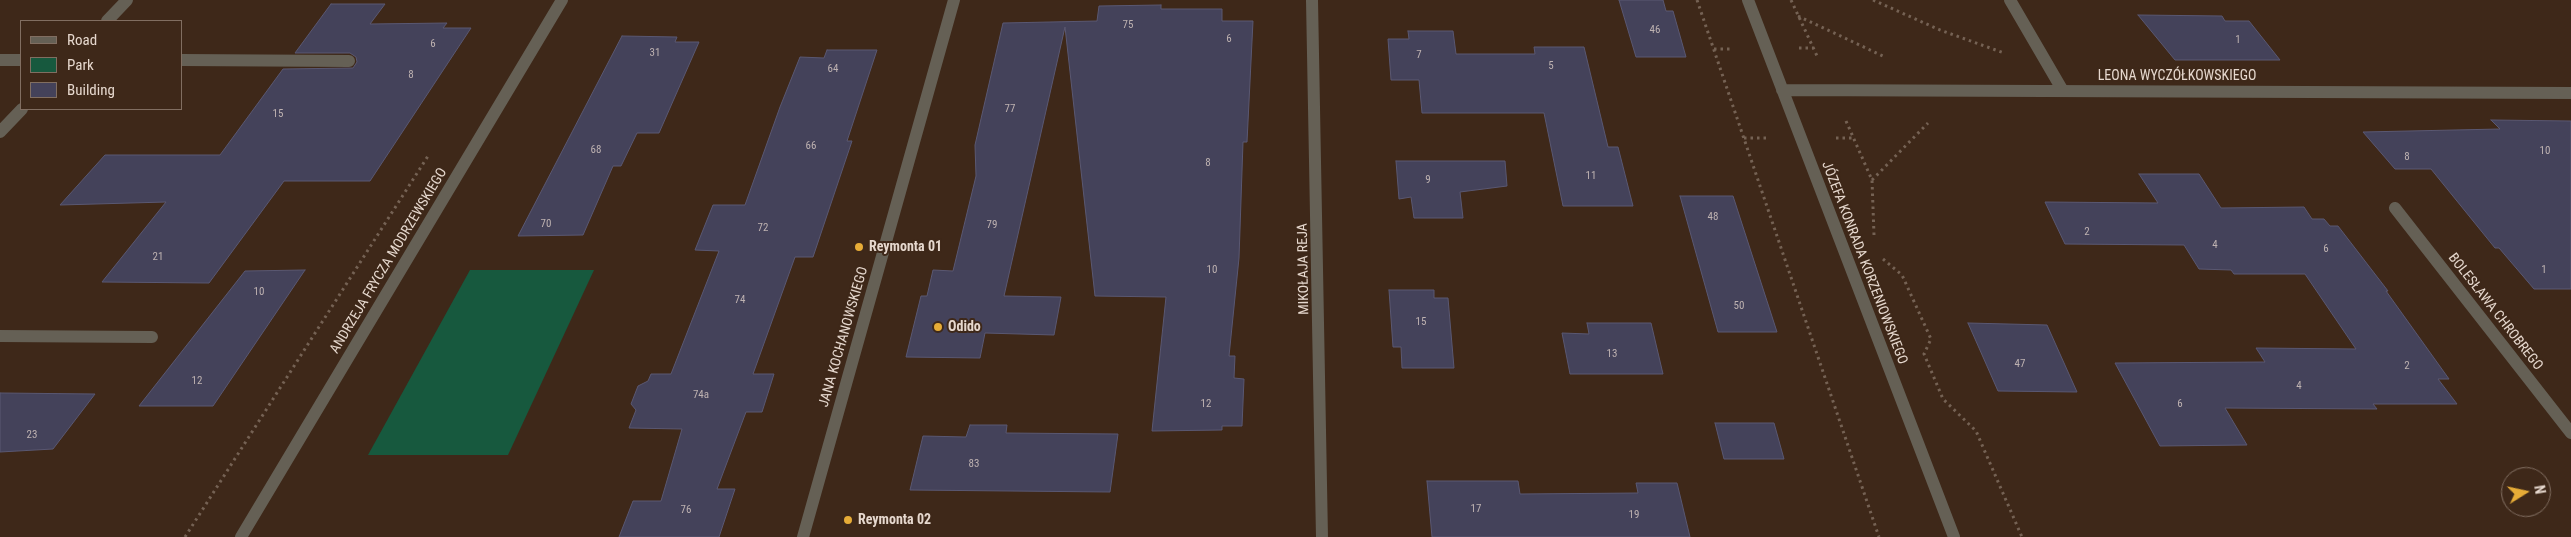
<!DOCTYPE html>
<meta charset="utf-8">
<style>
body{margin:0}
#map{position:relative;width:2571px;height:537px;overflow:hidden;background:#3e2819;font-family:"Roboto Condensed",sans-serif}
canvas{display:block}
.legend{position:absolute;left:20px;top:20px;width:162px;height:90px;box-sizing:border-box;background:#3e2819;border:1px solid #816e61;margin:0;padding:6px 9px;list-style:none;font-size:15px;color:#e6d8ce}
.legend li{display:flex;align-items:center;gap:10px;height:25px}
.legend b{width:25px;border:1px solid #816e61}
.north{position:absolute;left:2501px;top:467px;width:50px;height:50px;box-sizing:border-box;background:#3e2819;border:1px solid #816e61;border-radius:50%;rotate:80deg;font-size:14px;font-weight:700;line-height:20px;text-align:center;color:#e6d8ce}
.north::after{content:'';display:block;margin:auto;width:18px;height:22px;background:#e7ac37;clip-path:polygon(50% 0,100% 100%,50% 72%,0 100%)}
</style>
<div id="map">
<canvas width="2571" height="537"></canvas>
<ul class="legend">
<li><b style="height:6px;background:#656055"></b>Road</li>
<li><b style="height:14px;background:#17593e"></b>Park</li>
<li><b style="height:14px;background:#44425a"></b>Building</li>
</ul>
<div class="north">N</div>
</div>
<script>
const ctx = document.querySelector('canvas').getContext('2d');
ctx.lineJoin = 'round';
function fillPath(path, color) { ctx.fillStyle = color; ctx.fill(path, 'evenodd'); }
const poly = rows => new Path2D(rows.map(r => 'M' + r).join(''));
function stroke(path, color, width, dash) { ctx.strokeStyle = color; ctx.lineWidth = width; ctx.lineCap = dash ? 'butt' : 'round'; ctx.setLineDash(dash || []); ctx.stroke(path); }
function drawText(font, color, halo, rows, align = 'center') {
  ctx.font = font + ' "Roboto Condensed",sans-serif'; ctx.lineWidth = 4; ctx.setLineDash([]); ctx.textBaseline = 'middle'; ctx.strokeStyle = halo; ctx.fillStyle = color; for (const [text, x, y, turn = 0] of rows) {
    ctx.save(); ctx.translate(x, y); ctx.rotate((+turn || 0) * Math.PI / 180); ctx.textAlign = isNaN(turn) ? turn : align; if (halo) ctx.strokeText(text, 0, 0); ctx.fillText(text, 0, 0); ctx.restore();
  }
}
fillPath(poly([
 [470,270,594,270,508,455,368,455]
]), '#17593e');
const building = poly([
 [1619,0,1663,0,1666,11,1673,11,1686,57,1636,57,1619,0],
 [331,4,385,4,370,24,447,23,443,28,471,28,370,181,284,181,209,283,102,282,166,202,60,205,105,155,220,155,283,69,353,68,357,62,356,57,350,53,295,53,331,4],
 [1161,5,1161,9,1222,9,1222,21,1253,21,1247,142,1243,142,1239,258,1229,356,1235,356,1234,378,1244,379,1242,426,1222,426,1222,430,1152,431,1166,297,1095,296,1065,27,1004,296,1061,297,1054,335,985,333,980,358,906,357,921,296,927,296,933,270,953,271,976,176,975,145,1003,23,1097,21,1099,6,1161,5],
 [2138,15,2222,16,2225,21,2249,21,2280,60,2175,60,2138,15],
 [1408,31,1453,31,1456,54,1535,54,1534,47,1584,47,1608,147,1618,147,1633,206,1563,206,1544,113,1422,113,1419,80,1391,80,1388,39,1409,39,1408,31],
 [622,36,677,37,675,42,699,42,659,133,637,133,621,166,613,166,583,235,518,236,622,36],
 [827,50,877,50,847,141,852,141,813,257,795,257,753,374,774,374,762,412,746,412,717,489,735,489,719,537,619,537,633,501,661,501,682,429,629,428,636,410,631,404,638,386,648,381,651,374,671,374,719,251,695,250,713,205,745,205,780,107,800,57,824,58,827,50],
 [2491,120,2571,121,2571,289,2534,289,2499,248,2495,248,2431,169,2395,169,2363,132,2500,129,2491,120],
 [1396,161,1505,161,1507,186,1460,192,1463,218,1414,218,1411,197,1399,199,1396,161],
 [2139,174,2199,174,2221,208,2304,207,2312,219,2324,219,2330,226,2338,226,2388,291,2386,291,2449,379,2438,379,2457,404,2373,404,2377,409,2225,408,2247,445,2160,446,2115,363,2265,362,2256,348,2356,349,2305,274,2234,274,2231,270,2199,269,2184,245,2065,244,2045,202,2158,203,2139,174],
 [1680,196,1733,196,1777,332,1718,332,1680,196],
 [305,270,213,406,139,406,245,271,305,270],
 [1389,290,1434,290,1434,298,1448,298,1454,368,1402,368,1401,347,1393,347,1389,290],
 [1587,323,1651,323,1663,374,1570,374,1562,333,1589,334,1587,323],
 [1968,323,2047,325,2077,392,1998,391,1968,323],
 [0,393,95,394,53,449,0,452,0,393],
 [1715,423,1774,423,1784,459,1724,459,1715,423],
 [970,425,1007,425,1006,433,1118,434,1110,492,910,490,923,436,966,437,970,425],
 [1427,481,1518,481,1520,494,1638,493,1636,483,1677,483,1690,537,1432,537,1427,481]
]);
fillPath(building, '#44425a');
stroke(building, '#5a5872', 1);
stroke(poly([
 [1697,0,1879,537],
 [1791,0,1818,58],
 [1873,0,1940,30,2004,53],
 [1798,16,1885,57],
 [1799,48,1814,48],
 [1714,49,1733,49],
 [1846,121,1872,180,1874,235],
 [1744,138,1767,138],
 [1836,138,1853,138],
 [1872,180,1928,123],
 [1883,259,1902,275,1931,339,1924,354,1943,399,1976,431,2022,537],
 [185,537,428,156]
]), '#756254', 3, [2.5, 4]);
stroke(poly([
 [0,60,21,60],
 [181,60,349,61],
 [0,336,152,337]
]), '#656055', 12);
stroke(poly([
 [1312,0,1322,537],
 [1748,0,1954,537],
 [2010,0,2063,91],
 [107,21,127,0],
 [1782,90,2571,93],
 [0,132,22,109],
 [2395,208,2571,433],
 [241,537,562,0],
 [803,537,954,0]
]), '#656055', 12);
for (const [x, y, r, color] of [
 [859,247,5,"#e7ac37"],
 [938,327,5,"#e7ac37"],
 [848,520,5,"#e7ac37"]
]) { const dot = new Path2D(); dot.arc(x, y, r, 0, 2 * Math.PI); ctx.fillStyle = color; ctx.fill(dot); stroke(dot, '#3e2819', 2); }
drawText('11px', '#beb2b1', null, [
 ["75",1128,25],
 ["46",1655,30],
 ["6",1229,39],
 ["1",2238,40],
 ["6",433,44],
 ["31",655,53],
 ["7",1419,55],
 ["5",1551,66],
 ["64",833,69],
 ["8",411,75],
 ["77",1010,109],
 ["15",278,114],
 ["66",811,146],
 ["68",596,150],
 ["10",2545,151],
 ["8",2407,157],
 ["8",1208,163],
 ["11",1591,176],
 ["9",1428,180],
 ["48",1713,217],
 ["70",546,224],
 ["79",992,225],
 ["72",763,228],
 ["2",2087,232],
 ["4",2215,245],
 ["6",2326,249],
 ["21",158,257],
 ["10",1212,270],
 ["1",2544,270],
 ["10",259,292],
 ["74",740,300],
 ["50",1739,306],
 ["15",1421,322],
 ["13",1612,354],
 ["47",2020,364],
 ["2",2407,366],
 ["12",197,381],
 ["4",2299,386],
 ["74a",701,395],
 ["12",1206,404],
 ["6",2180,404],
 ["23",32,435],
 ["83",974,464],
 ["17",1476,509],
 ["76",686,510],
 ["19",1634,515]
]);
drawText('14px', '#e6d8ce', '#3e2819', [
 ["LEONA WYCZÓŁKOWSKIEGO",2177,76],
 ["ANDRZEJA FRYCZA MODRZEWSKIEGO",389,261,-59],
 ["JÓZEFA KONRADA KORZENIOWSKIEGO",1864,263,69],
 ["MIKOŁAJA REJA",1304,269,-91],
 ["BOLESŁAWA CHROBREGO",2495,312,52],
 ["JANA KOCHANOWSKIEGO",844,337,-74]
]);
drawText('bold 14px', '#e6d8ce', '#3e2819', [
 ["Reymonta 01",869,247],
 ["Odido",948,327],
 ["Reymonta 02",858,520]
], 'left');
</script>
